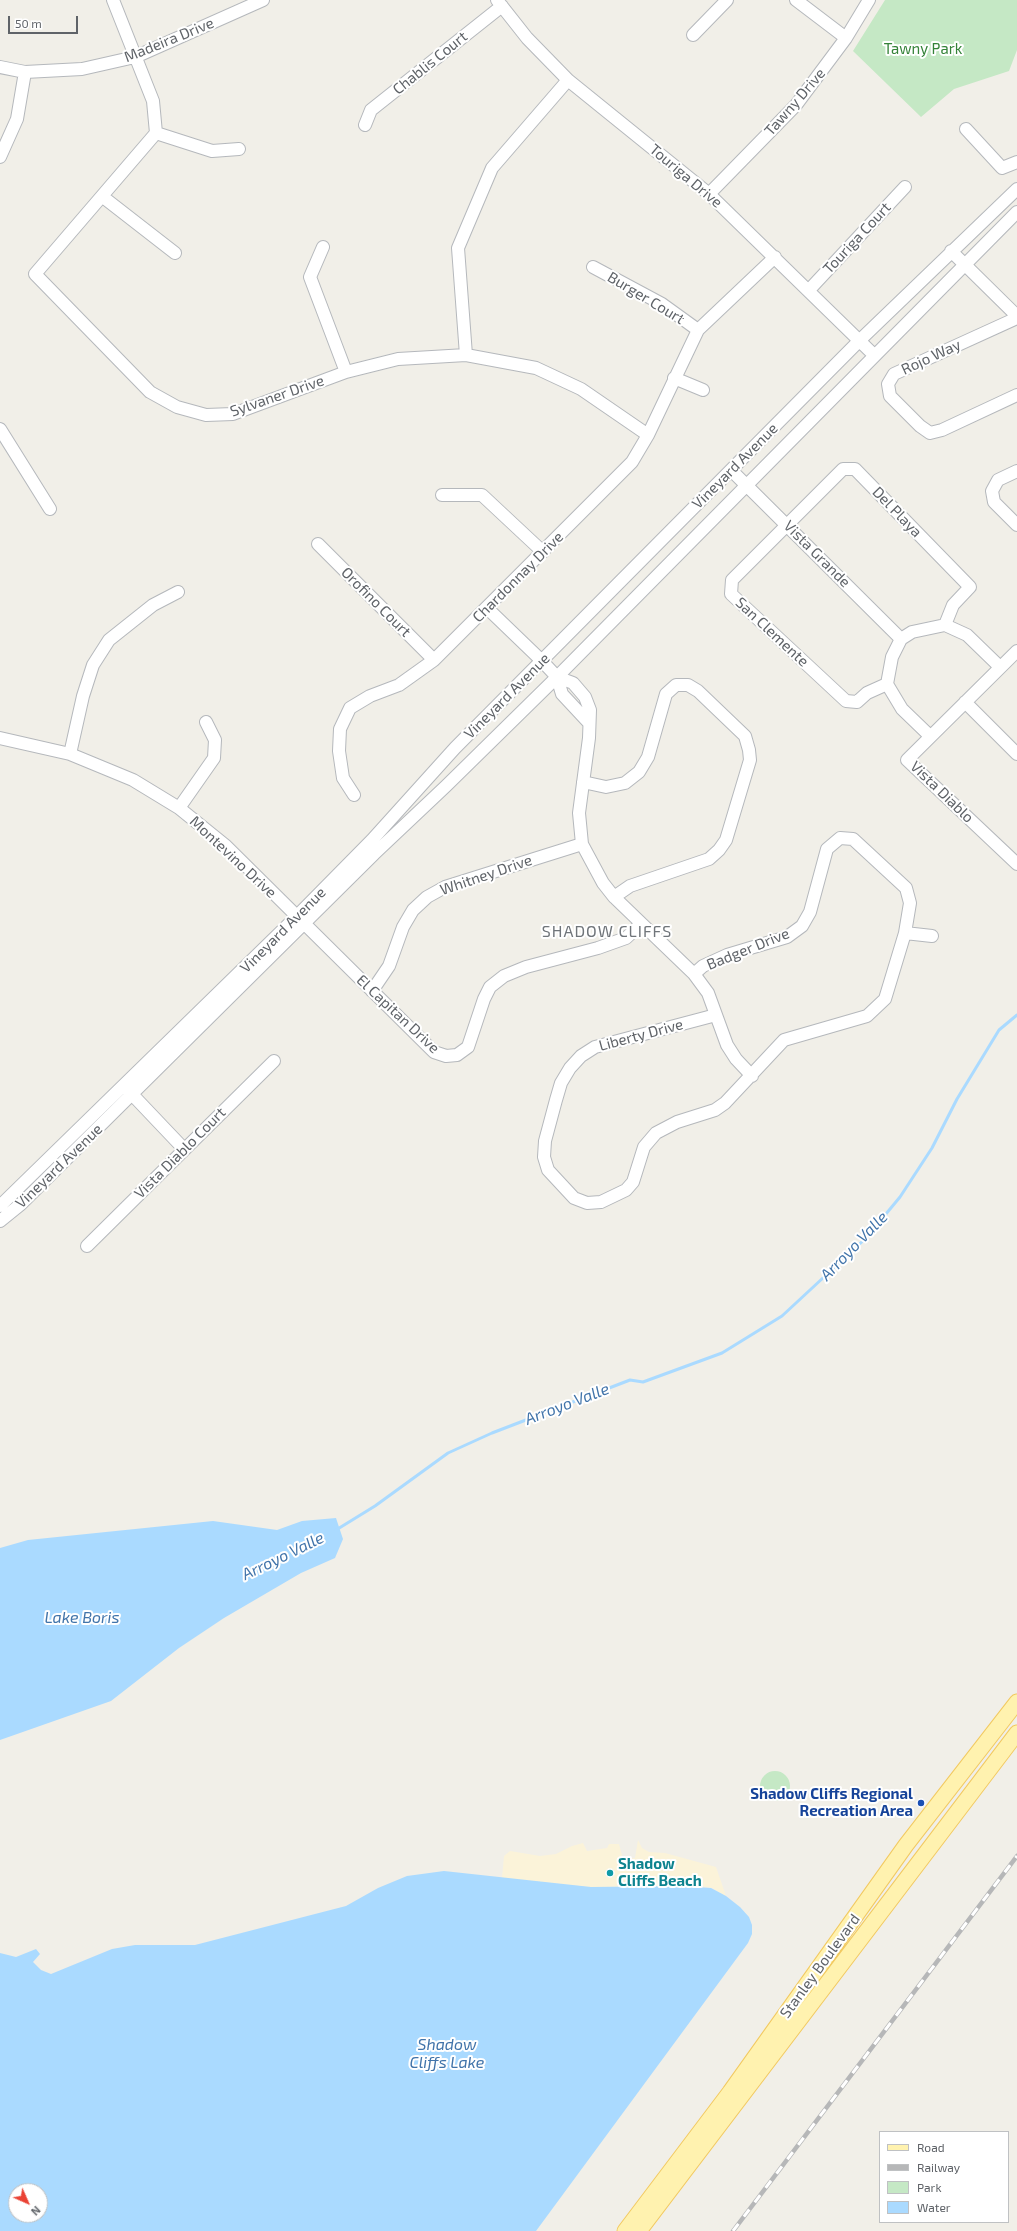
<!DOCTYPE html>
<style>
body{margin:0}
#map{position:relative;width:1017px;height:2231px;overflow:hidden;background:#f1efe8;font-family:"Exo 2",sans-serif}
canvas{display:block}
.legend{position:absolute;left:879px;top:2131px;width:130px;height:92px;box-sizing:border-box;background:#fff;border:1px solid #bfc1c3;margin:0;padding:5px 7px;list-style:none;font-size:12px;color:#5f6368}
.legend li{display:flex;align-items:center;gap:8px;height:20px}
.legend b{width:20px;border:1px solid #bfc1c3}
.north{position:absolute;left:8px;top:2183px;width:40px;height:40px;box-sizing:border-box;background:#fff;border:1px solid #bfc1c3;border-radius:50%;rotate:135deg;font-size:11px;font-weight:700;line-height:16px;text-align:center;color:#5f6368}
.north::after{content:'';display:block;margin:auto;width:14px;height:18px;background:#ea4335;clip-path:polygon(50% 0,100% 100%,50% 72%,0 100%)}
.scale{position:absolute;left:8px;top:16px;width:70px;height:18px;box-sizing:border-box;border:2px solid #5f6368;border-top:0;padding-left:5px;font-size:12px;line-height:14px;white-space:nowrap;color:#5f6368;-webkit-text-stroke:3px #fff;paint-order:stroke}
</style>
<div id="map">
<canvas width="1017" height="2231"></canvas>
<ul class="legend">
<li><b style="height:5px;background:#fff2af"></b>Road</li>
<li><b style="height:5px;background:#b6b7b8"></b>Railway</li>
<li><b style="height:11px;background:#c5e8c5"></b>Park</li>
<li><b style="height:11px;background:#aadaff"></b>Water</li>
</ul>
<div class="north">N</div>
<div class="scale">50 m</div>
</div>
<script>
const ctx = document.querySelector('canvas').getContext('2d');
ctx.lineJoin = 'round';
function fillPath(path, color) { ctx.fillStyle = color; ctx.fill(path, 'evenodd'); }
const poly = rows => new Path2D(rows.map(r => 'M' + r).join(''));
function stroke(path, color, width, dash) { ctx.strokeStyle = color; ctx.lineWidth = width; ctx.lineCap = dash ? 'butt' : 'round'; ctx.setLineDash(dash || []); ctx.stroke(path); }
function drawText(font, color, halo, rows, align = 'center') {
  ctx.font = font + ' "Exo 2",sans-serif'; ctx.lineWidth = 4; ctx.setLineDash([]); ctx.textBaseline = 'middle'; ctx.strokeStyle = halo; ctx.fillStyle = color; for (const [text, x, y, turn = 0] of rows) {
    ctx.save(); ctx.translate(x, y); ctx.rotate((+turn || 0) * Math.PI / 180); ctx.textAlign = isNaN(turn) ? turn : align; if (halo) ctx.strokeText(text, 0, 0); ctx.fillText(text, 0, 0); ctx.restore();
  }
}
fillPath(poly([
 [885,0,1017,0,1017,50,1009,71,954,89,921,117,853,51],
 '760 1786a15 15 0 1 1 30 0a15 15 0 1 1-30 0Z'
]), '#c5e8c5');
fillPath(poly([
 [638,1840,642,1848,649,1852,665,1853,716,1867,726,1896,712,1888,700,1886,591,1887,502,1878,504,1856,510,1851,540,1856,556,1854,572,1846,583,1843,587,1851,607,1848,609,1844,619,1844,623,1859,635,1858]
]), '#fbf3d9');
fillPath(poly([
 [336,1518,343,1539,335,1558,301,1573,224,1618,179,1648,111,1701,0,1740,0,1548,28,1540,213,1521,277,1530,302,1521],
 [444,1871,591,1887,681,1886,711,1888,726,1896,740,1907,749,1917,752,1925,752,1934,748,1943,536,2231,0,2231,0,1953,16,1957,36,1949,40,1954,33,1962,41,1970,51,1974,112,1949,135,1945,195,1945,346,1906,378,1888,407,1876],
 [16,2191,40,2191,40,2215,16,2215]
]), '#aadaff');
stroke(poly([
 [336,1530,375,1506,448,1453,492,1433,630,1380,643,1382,722,1353,782,1316,866,1238,900,1197,932,1148,957,1099,999,1030,1017,1015]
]), '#aadaff', 3);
const minor = poly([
 [113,0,153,101,156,133,35,274,150,392,177,407,206,415,233,414,346,372,398,359,466,355,536,368,581,389,648,435],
 [497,0,527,38,568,80,709,194,874,355],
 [796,0,846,38],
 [693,35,727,0],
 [0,67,25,72,82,69,135,57,263,0],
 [365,125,371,110,502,6],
 [966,129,1002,168,1017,162],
 [156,133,212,151,239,149],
 [0,157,17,119,25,72],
 [709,194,796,105,846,38,869,0],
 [103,197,175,253],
 [323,247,310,277,346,372],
 [951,251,1017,316],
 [593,267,662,304,698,330],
 [809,290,905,187],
 [1017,318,894,374,888,384,890,396,920,426,930,433,942,430,1017,395],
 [466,355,458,248,492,168,568,80],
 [674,378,703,390],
 [0,429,50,509],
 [731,470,901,639],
 [1017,471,998,480,992,491,994,502,1017,525],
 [442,495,482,495,543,552],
 [318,544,434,660],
 [487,608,542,661,557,677,562,694,589,723],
 [1017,651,907,760,1017,864],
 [557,677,573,683,585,697,590,710,589,738,579,813,582,844,603,883,614,897,694,974,708,993,727,1045,736,1059,752,1076],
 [887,684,867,693,857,702,846,701,731,594,732,580,843,469,855,469,970,587,953,605,945,625],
 [965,702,1017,754],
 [930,736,902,709,887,684,892,657,901,639,912,632,945,625,967,635,1000,667],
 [0,738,70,754,133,780,179,808,226,846,434,1052,446,1056,457,1055,468,1047,484,999,490,987,504,976,526,967,598,948,626,938,641,924],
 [70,754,83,696,93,665,109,640,153,605,178,592],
 [583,782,606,787,625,783,639,772,648,757,666,694,676,685,688,685,698,691,745,736,749,750,750,760,726,840,719,850,709,859,630,886,614,897],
 [354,795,343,778,339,751,340,729,350,708,370,696,399,685,434,660,632,462,648,435,698,330,775,257],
 [179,808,214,758,215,740,206,722],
 [905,933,932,936],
 [694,974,703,966,727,955,787,937,802,926,810,912,827,849,840,838,853,839,906,888,910,903,905,933,885,999,867,1016,784,1040,725,1103,715,1110,677,1122,656,1133,644,1147,633,1182,626,1190,601,1202,587,1203,574,1198,548,1170,544,1157,545,1141,556,1100,561,1083,570,1068,581,1056,595,1047,716,1015],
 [372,991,389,966,403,927,413,910,427,897,445,887,582,844],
 [127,1089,184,1149],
 [0,1206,296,917,372,840,455,748,860,340,1017,189],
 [0,1221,21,1204,374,854,446,786,557,677,1017,212],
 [87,1246,274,1061]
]);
const major = poly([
 [625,2231,730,2092,906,1845,1017,1702],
 [639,2231,1017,1733]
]);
stroke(minor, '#b5b8bc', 14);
stroke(major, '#f2c960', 17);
stroke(minor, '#fff', 12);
stroke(major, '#fff2af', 15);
const rail = poly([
 [733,2231,1017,1856]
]);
stroke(rail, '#b6b7b8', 4.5);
stroke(rail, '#fff', 3, [9]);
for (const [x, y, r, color] of [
 [921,1803,4,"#1a4fb4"],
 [610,1873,4,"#0f9aa8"]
]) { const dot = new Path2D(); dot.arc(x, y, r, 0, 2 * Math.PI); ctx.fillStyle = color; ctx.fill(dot); stroke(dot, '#fff', 1.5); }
drawText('15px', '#5f6368', '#fff', [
 ["Madeira Drive",169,40,-22],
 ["Chablis Court",430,63,-39],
 ["Tawny Drive",795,102,-49],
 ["Touriga Drive",686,176,40],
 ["Touriga Court",857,238,-47],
 ["Burger Court",646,298,31],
 ["Rojo Way",931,357,-25],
 ["Sylvaner Drive",277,396,-19],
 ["Vineyard Avenue",735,466,-45],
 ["Del Playa",897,512,46],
 ["Vista Grande",817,554,45],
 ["Chardonnay Drive",518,577,-45],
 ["Orofino Court",376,602,45],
 ["San Clemente",772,632,43],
 ["Vineyard Avenue",507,696,-45],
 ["Vista Diablo",942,792,44],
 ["Montevino Drive",233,857,43],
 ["Whitney Drive",486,875,-19],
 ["Vineyard Avenue",283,930,-45],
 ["Badger Drive",748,949,-22],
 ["El Capitan Drive",398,1014,43],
 ["Liberty Drive",641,1035,-15],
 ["Vista Diablo Court",180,1153,-45],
 ["Vineyard Avenue",59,1166,-44],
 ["Stanley Boulevard",820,1966,-54]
]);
drawText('15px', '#348238', '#fff', [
 ["Tawny Park",923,49]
]);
drawText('bold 15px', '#164399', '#fff', [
 ["Shadow Cliffs Regional",913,1794],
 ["Recreation Area",913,1811]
], 'right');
drawText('bold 15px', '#0d838f', '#fff', [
 ["Shadow",618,1864],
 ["Cliffs Beach",618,1881]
], 'left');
ctx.letterSpacing = '1px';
drawText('16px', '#70757a', '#fff', [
 ["SHADOW CLIFFS",607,932]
]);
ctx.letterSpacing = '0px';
drawText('italic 16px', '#4174aa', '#fff', [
 ["Arroyo Valle",854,1246,-46],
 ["Arroyo Valle",567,1404,-21],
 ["Arroyo Valle",283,1556,-26],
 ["Lake Boris",82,1618],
 ["Shadow",447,2045],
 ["Cliffs Lake",447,2063]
]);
</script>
